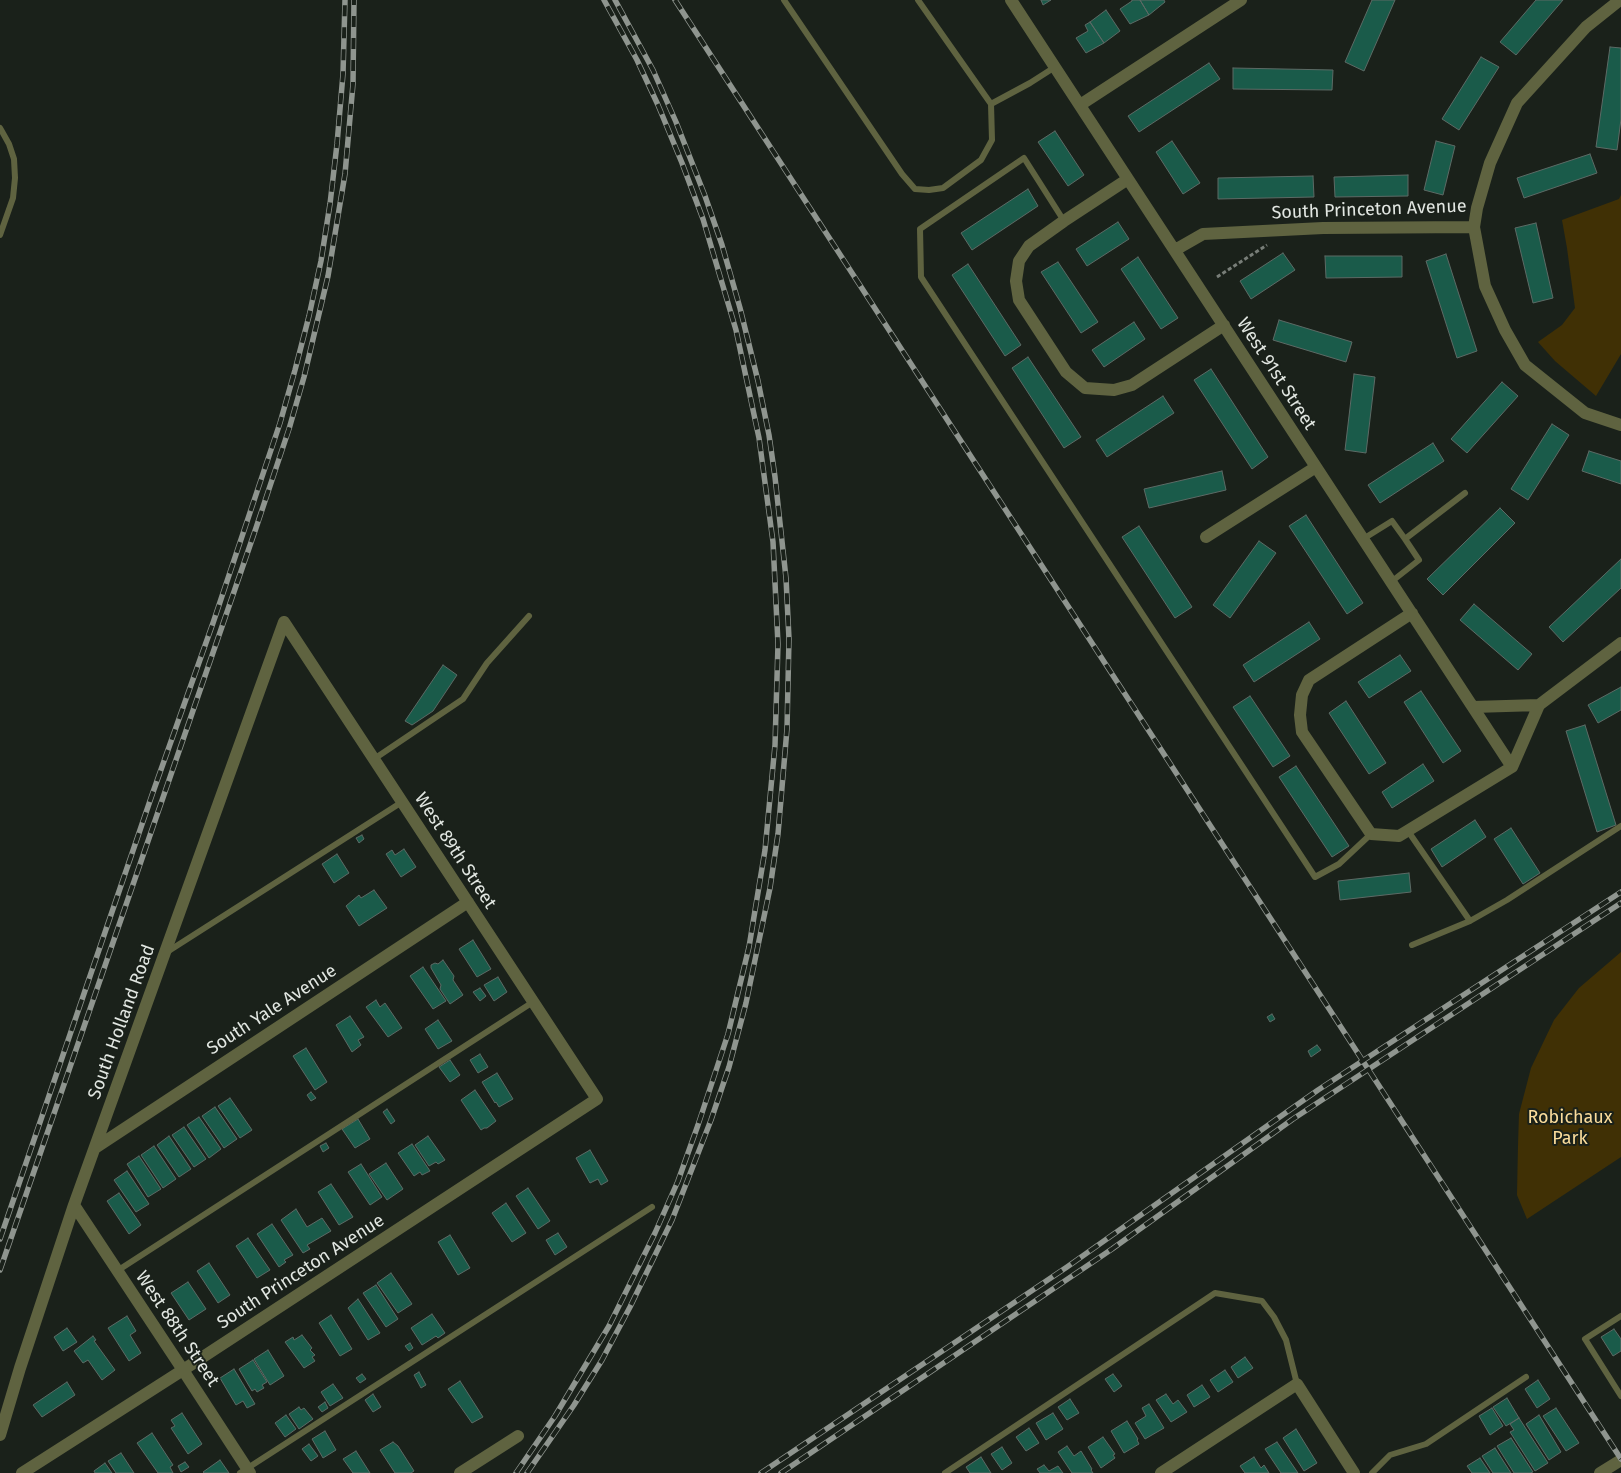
<!DOCTYPE html>
<style>
body{margin:0}
canvas{display:block;background:#1a211a}
</style>
<canvas width="1621" height="1473"></canvas>
<script>
const ctx = document.querySelector('canvas').getContext('2d');
ctx.lineJoin = 'round';
function fillPath(path, color) { ctx.fillStyle = color; ctx.fill(path, 'evenodd'); }
const poly = rows => new Path2D(rows.map(r => 'M' + r).join(''));
function stroke(path, color, width, dash) { ctx.strokeStyle = color; ctx.lineWidth = width; ctx.lineCap = dash ? 'butt' : 'round'; ctx.setLineDash(dash || []); ctx.stroke(path); }
function drawText(font, color, halo, rows, align = 'center') {
  ctx.font = font + ' "Fira Sans",sans-serif'; ctx.lineWidth = 4; ctx.setLineDash([]); ctx.textBaseline = 'middle'; ctx.strokeStyle = halo; ctx.fillStyle = color; for (const [text, x, y, turn = 0] of rows) {
    ctx.save(); ctx.translate(x, y); ctx.rotate((+turn || 0) * Math.PI / 180); ctx.textAlign = isNaN(turn) ? turn : align; if (halo) ctx.strokeText(text, 0, 0); ctx.fillText(text, 0, 0); ctx.restore();
  }
}
fillPath(poly([
 [1621,195,1621,354,1596,396,1555,361,1538,342,1562,325,1575,308,1567,248,1562,220,1619,199],
 [1621,952,1621,1157,1527,1219,1517,1195,1518,1146,1519,1114,1531,1068,1554,1020,1579,988]
]), '#403005');
const building = poly([
 [1041,0,1051,0,1043,5,1041,0],
 [1132,0,1140,0,1149,15,1130,24,1120,9,1132,1,1132,0],
 [1140,0,1164,0,1165,2,1149,15,1140,0],
 [1372,0,1395,0,1364,71,1345,62,1372,0],
 [1536,0,1563,0,1516,55,1500,42,1536,0],
 [1106,10,1120,31,1104,43,1090,22,1106,10],
 [1090,22,1104,43,1086,53,1076,38,1088,31,1085,25,1090,22],
 [1610,47,1621,48,1621,119,1617,150,1596,147,1610,47],
 [1481,57,1499,67,1459,130,1442,119,1481,57],
 [1209,63,1220,79,1139,132,1128,116,1209,63],
 [1233,68,1333,70,1332,90,1233,89,1233,68],
 [1055,131,1084,175,1068,186,1038,142,1055,131],
 [1172,141,1200,183,1183,194,1156,152,1172,141],
 [1436,141,1455,146,1443,195,1424,190,1436,141],
 [1590,154,1597,173,1524,198,1517,178,1590,154],
 [1408,175,1408,196,1335,197,1334,177,1408,175],
 [1313,176,1314,197,1218,199,1218,178,1313,176],
 [1028,189,1038,206,972,250,961,233,1028,189],
 [1118,222,1129,239,1087,266,1076,249,1118,222],
 [1536,223,1553,298,1533,303,1515,228,1536,223],
 [1283,253,1295,270,1251,299,1240,281,1283,253],
 [1446,254,1477,351,1457,358,1426,261,1446,254],
 [1325,256,1402,256,1402,277,1326,278,1325,256],
 [1138,257,1178,318,1161,329,1121,269,1138,257],
 [1058,262,1098,322,1081,333,1041,272,1058,262],
 [968,264,1021,345,1005,356,952,275,968,264],
 [1279,320,1352,342,1346,362,1273,340,1279,320],
 [1134,322,1145,339,1104,367,1092,350,1134,322],
 [1028,357,1081,437,1064,448,1012,368,1028,357],
 [1211,369,1268,457,1252,469,1194,380,1211,369],
 [1354,374,1375,377,1366,453,1345,450,1354,374],
 [1502,382,1518,396,1467,453,1451,439,1502,382],
 [1163,396,1174,413,1107,457,1096,440,1163,396],
 [1552,424,1569,435,1528,500,1511,489,1552,424],
 [1433,443,1444,461,1380,503,1368,485,1433,443],
 [1589,451,1621,461,1621,484,1582,471,1589,451],
 [1222,471,1226,490,1149,508,1144,489,1222,471],
 [1500,508,1515,523,1443,595,1427,579,1500,508],
 [1306,515,1363,603,1347,614,1289,526,1306,515],
 [1139,526,1192,607,1175,618,1122,537,1139,526],
 [1259,541,1276,553,1230,618,1213,605,1259,541],
 [1621,559,1621,588,1563,642,1549,627,1621,559],
 [1474,604,1532,654,1518,670,1460,620,1474,604],
 [1309,622,1320,639,1254,682,1243,665,1309,622],
 [1400,655,1411,671,1369,698,1358,682,1400,655],
 [443,665,457,675,433,711,412,725,405,721,443,665],
 [1621,687,1621,710,1598,723,1588,705,1621,687],
 [1421,691,1461,751,1443,763,1404,702,1421,691],
 [1250,696,1290,756,1273,767,1233,707,1250,696],
 [1346,701,1386,763,1369,774,1329,713,1346,701],
 [1585,725,1616,825,1597,832,1566,731,1585,725],
 [1423,764,1434,781,1392,808,1382,792,1423,764],
 [1296,766,1349,846,1332,857,1279,777,1296,766],
 [1475,820,1486,837,1442,867,1431,849,1475,820],
 [1511,828,1540,873,1523,884,1494,839,1511,828],
 [362,835,364,839,359,843,356,838,362,835],
 [404,849,416,867,401,877,386,854,392,850,395,855,404,849],
 [337,854,349,873,334,883,322,864,337,854],
 [1409,873,1411,892,1340,900,1338,881,1409,873],
 [374,890,387,908,359,926,346,906,359,895,361,898,374,890],
 [473,940,491,969,477,977,459,949,473,940],
 [443,960,454,976,453,980,463,995,450,1004,440,989,441,985,431,968,431,965,435,963,438,964,443,960],
 [423,967,446,1001,433,1009,410,976,423,967],
 [498,977,507,992,494,1001,484,985,498,977],
 [480,988,486,996,480,1001,473,992,480,988],
 [376,1000,380,1007,385,1003,402,1028,388,1037,366,1007,376,1000],
 [1272,1014,1275,1019,1270,1022,1267,1017,1272,1014],
 [350,1016,364,1037,358,1040,361,1045,352,1052,336,1025,350,1016],
 [438,1020,452,1041,438,1049,425,1029,438,1020],
 [1317,1045,1321,1050,1311,1057,1308,1051,1317,1045],
 [306,1048,327,1082,315,1090,293,1056,306,1048],
 [480,1054,488,1067,478,1073,470,1060,480,1054],
 [450,1060,460,1075,450,1082,439,1067,450,1060],
 [497,1073,513,1099,499,1107,496,1102,495,1103,482,1082,497,1073],
 [475,1090,496,1121,487,1128,484,1128,481,1130,461,1100,475,1090],
 [311,1092,316,1098,311,1101,307,1095,311,1092],
 [230,1098,252,1130,240,1138,218,1106,230,1098],
 [215,1107,237,1139,224,1148,202,1116,215,1107],
 [387,1109,395,1121,391,1124,383,1112,387,1109],
 [199,1117,221,1149,209,1158,187,1125,199,1117],
 [358,1119,370,1139,355,1148,342,1129,358,1119],
 [184,1127,206,1159,194,1167,172,1135,184,1127],
 [169,1136,191,1169,179,1177,157,1145,169,1136],
 [428,1136,445,1160,438,1164,436,1162,429,1166,415,1145,428,1136],
 [326,1143,329,1148,323,1152,320,1146,326,1143],
 [412,1144,430,1171,422,1175,420,1172,414,1176,398,1153,412,1144],
 [154,1146,176,1179,163,1188,141,1155,154,1146],
 [590,1150,608,1181,601,1185,598,1179,590,1183,576,1158,590,1150],
 [139,1156,161,1189,148,1197,127,1164,139,1156],
 [386,1163,403,1189,387,1200,369,1174,386,1163],
 [361,1164,382,1197,370,1205,348,1172,361,1164],
 [127,1171,149,1204,136,1212,114,1180,127,1171],
 [331,1184,353,1217,339,1225,318,1192,331,1184],
 [528,1188,550,1221,538,1229,516,1196,528,1188],
 [119,1193,141,1225,129,1234,107,1201,119,1193],
 [506,1203,526,1233,512,1242,492,1213,506,1203],
 [296,1209,307,1227,322,1218,331,1231,307,1245,310,1249,303,1253,281,1220,296,1209],
 [272,1224,293,1255,284,1260,286,1262,279,1267,257,1234,272,1224],
 [558,1233,567,1247,555,1255,546,1240,558,1233],
 [450,1235,470,1268,458,1275,438,1242,450,1235],
 [248,1238,270,1270,257,1278,236,1246,248,1238],
 [209,1263,230,1295,218,1303,197,1271,209,1263],
 [391,1273,412,1304,398,1313,377,1283,391,1273],
 [188,1282,206,1309,189,1320,171,1293,188,1282],
 [376,1285,398,1319,386,1327,363,1293,376,1285],
 [358,1299,380,1333,368,1340,348,1308,358,1299],
 [432,1314,445,1333,438,1338,436,1336,422,1345,411,1328,432,1314],
 [331,1315,352,1349,340,1356,319,1323,331,1315],
 [127,1316,136,1331,130,1335,141,1353,129,1361,108,1328,127,1316],
 [67,1328,77,1342,63,1351,54,1337,67,1328],
 [1614,1329,1621,1339,1621,1351,1613,1356,1601,1337,1614,1329],
 [302,1335,312,1348,310,1350,315,1355,312,1357,315,1361,304,1368,285,1342,293,1337,294,1340,302,1335],
 [93,1336,96,1340,94,1341,115,1370,102,1380,88,1360,83,1363,74,1351,93,1336],
 [410,1343,413,1348,409,1351,405,1346,410,1343],
 [268,1350,284,1376,270,1385,254,1359,268,1350],
 [1245,1357,1253,1368,1238,1378,1231,1367,1245,1357],
 [253,1360,267,1382,262,1385,264,1388,257,1392,255,1389,252,1391,239,1369,253,1360],
 [234,1369,255,1404,247,1408,243,1401,236,1405,220,1378,234,1369],
 [1225,1370,1233,1382,1218,1392,1210,1380,1225,1370],
 [419,1372,426,1385,421,1388,414,1375,419,1372],
 [362,1374,366,1379,360,1383,356,1378,362,1374],
 [1113,1374,1122,1386,1114,1392,1105,1379,1113,1374],
 [1538,1380,1550,1399,1537,1408,1525,1389,1538,1380],
 [460,1381,483,1417,472,1423,448,1389,460,1381],
 [67,1382,75,1395,42,1417,33,1405,67,1382],
 [333,1384,343,1398,330,1406,321,1392,333,1384],
 [1202,1385,1210,1397,1194,1407,1187,1395,1202,1385],
 [373,1394,381,1407,373,1412,365,1400,373,1394],
 [1166,1394,1173,1404,1178,1400,1187,1412,1171,1422,1156,1400,1166,1394],
 [1507,1398,1519,1418,1506,1426,1493,1407,1507,1398],
 [1070,1399,1079,1413,1067,1420,1058,1407,1070,1399],
 [325,1402,328,1408,322,1412,318,1407,325,1402],
 [1149,1404,1164,1428,1145,1439,1135,1423,1146,1416,1142,1408,1149,1404],
 [299,1407,301,1410,304,1408,313,1419,299,1429,289,1414,299,1407],
 [1492,1408,1503,1426,1490,1435,1479,1416,1492,1408],
 [1556,1408,1579,1443,1566,1451,1543,1416,1556,1408],
 [182,1413,202,1444,188,1454,171,1428,175,1426,171,1420,182,1413],
 [1053,1413,1063,1429,1046,1440,1036,1423,1053,1413],
 [286,1415,296,1429,285,1437,275,1423,286,1415],
 [1539,1415,1561,1452,1549,1460,1526,1424,1539,1415],
 [1519,1418,1548,1463,1535,1471,1510,1432,1514,1430,1510,1424,1519,1418],
 [1127,1421,1138,1439,1137,1440,1139,1444,1124,1453,1111,1431,1127,1421],
 [1029,1428,1039,1443,1026,1451,1016,1437,1029,1428],
 [1296,1429,1317,1463,1304,1471,1283,1438,1296,1429],
 [325,1431,336,1450,323,1458,312,1439,325,1431],
 [152,1433,173,1465,170,1467,173,1473,158,1473,137,1443,152,1433],
 [1103,1437,1115,1454,1113,1455,1115,1458,1101,1468,1088,1447,1103,1437],
 [1511,1438,1533,1472,1530,1473,1514,1473,1497,1446,1511,1438],
 [393,1442,398,1446,414,1471,411,1473,395,1473,380,1450,393,1442],
 [1277,1442,1298,1473,1281,1473,1265,1449,1277,1442],
 [309,1444,318,1456,311,1461,302,1449,309,1444],
 [1067,1446,1074,1456,1081,1451,1092,1469,1091,1470,1093,1473,1072,1473,1058,1452,1067,1446],
 [1002,1447,1012,1463,1002,1470,991,1454,1002,1447],
 [1495,1448,1511,1473,1493,1473,1482,1456,1495,1448],
 [356,1451,370,1473,353,1473,343,1459,356,1451],
 [121,1453,134,1473,116,1473,108,1461,121,1453],
 [981,1457,991,1473,970,1473,966,1467,981,1457],
 [1254,1457,1261,1468,1264,1465,1269,1473,1245,1473,1240,1466,1254,1457],
 [1480,1458,1490,1473,1472,1473,1467,1466,1480,1458],
 [220,1460,229,1473,204,1473,203,1472,220,1460],
 [185,1462,189,1467,181,1472,178,1466,185,1462],
 [105,1463,112,1473,95,1473,94,1471,105,1463],
 [1044,1465,1049,1471,1058,1466,1063,1473,1040,1473,1037,1469,1044,1465]
]);
fillPath(building, '#1a5b4a');
stroke(building, '#5c6a65', 1);
stroke(poly([
 [1217,277,1267,245]
]), '#787e78', 3, [4, 2.5]);
stroke(poly([
 [784,0,902,174,915,189,929,190,943,188,981,160,992,140,991,104],
 [918,0,991,104,1030,83,1055,67],
 [0,128,9,144,14,159,15,178,13,198,0,235],
 [1064,221,1024,158,920,229,921,277,1315,877,1339,864,1371,834],
 [1363,539,1392,521,1405,539],
 [1391,582,1419,560,1405,539,1465,493],
 [374,759,463,699,487,663,529,616],
 [1408,831,1470,921],
 [1412,945,1470,921,1507,900,1621,826],
 [167,952,402,802],
 [117,1271,533,1002],
 [1621,1316,1585,1339,1621,1396],
 [240,1473,652,1207],
 [945,1473,1215,1293,1262,1301,1274,1317,1286,1340,1297,1384],
 [1372,1473,1390,1455,1426,1444,1526,1377]
]), '#5f6340', 6);
stroke(poly([
 [1011,0,1512,767],
 [1620,0,1586,27,1517,103,1490,163,1477,208,1474,227,1485,286,1505,330,1525,365,1585,413,1621,425],
 [1080,105,1241,0],
 [1128,179,1064,221,1029,246,1019,261,1016,281,1019,300,1066,372,1085,388,1114,390,1132,385,1224,325],
 [1175,250,1203,234,1323,228,1474,227],
 [1206,537,1316,467],
 [1412,613,1309,680,1302,695,1300,715,1302,732,1371,834,1399,836,1512,767,1539,705,1621,643],
 [1473,707,1539,705],
 [95,1148,468,902],
 [74,1205,183,1370,250,1473],
 [0,1435,20,1368,74,1205,284,622],
 [22,1473,183,1370,597,1099,284,622],
 [460,1473,518,1436],
 [1161,1473,1297,1384,1354,1473],
 [1600,1473,1621,1460]
]), '#5f6340', 12);
const rail = poly([
 [675,0,1621,1459],
 [0,1239,152,795,213,623,280,423,295,370,309,316,321,261,330,204,337,144,343,74,345,0],
 [0,1270,256,528,289,429,304,377,328,276,345,174,353,84,354,0],
 [516,1473,555,1416,609,1326,655,1233,678,1181,698,1125,728,1034,749,947,765,850,775,745,778,644,773,542,759,438,736,330,703,219,682,163,658,105,637,60,604,0],
 [527,1473,574,1405,602,1360,630,1307,672,1220,711,1120,729,1067,746,1003,770,888,778,834,787,729,789,639,786,578,775,477,769,435,758,381,740,308,722,245,705,196,676,122,653,70,615,0],
 [761,1473,1067,1267,1318,1090,1621,892],
 [781,1473,1112,1249,1293,1119,1621,903]
]);
stroke(rail, '#8f958f', 5.5);
stroke(rail, '#1a211a', 4, [11]);
drawText('18px', '#e2e7e2', '#1a211a', [
 ["South Princeton Avenue",1369,210,-2],
 ["West 91st Street",1276,374,57],
 ["West 89th Street",455,851,57],
 ["South Yale Avenue",272,1010,-33],
 ["South Holland Road",122,1022,-70],
 ["South Princeton Avenue",301,1272,-33],
 ["West 88th Street",177,1329,56]
]);
drawText('18px', '#fadc9b', '#1a211a', [
 ["Robichaux",1570,1118],
 ["Park",1570,1139]
]);
</script>
